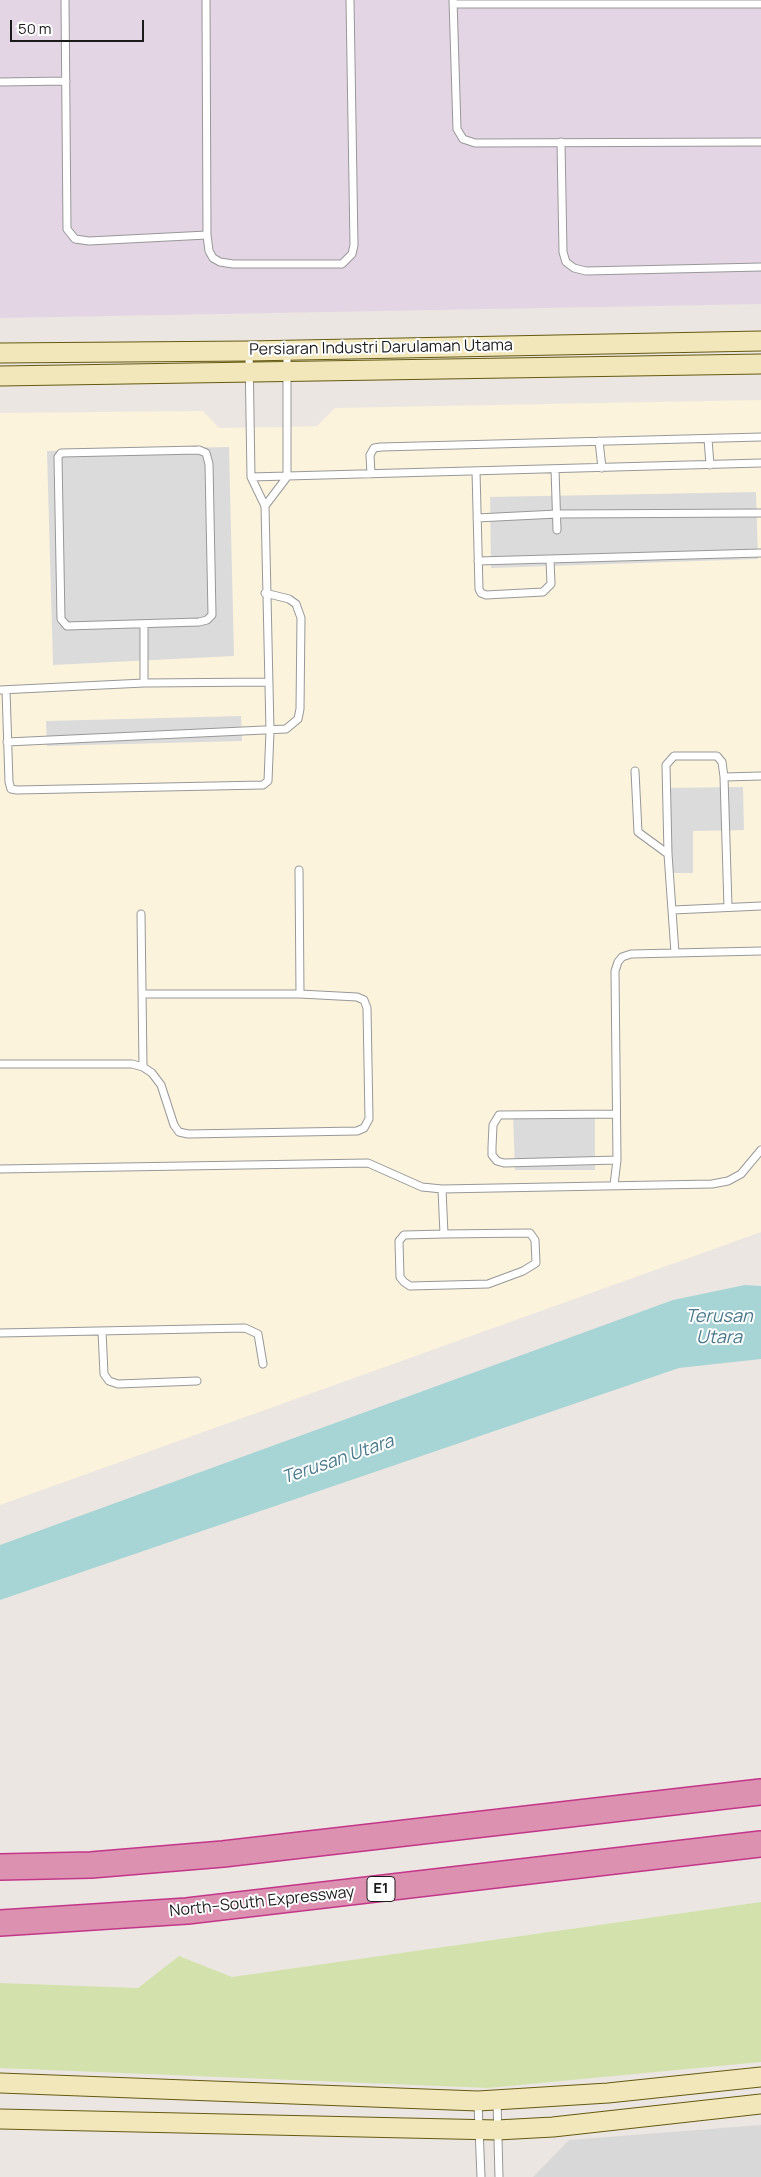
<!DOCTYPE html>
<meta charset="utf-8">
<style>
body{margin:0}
#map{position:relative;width:761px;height:2177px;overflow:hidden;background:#ece6e2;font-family:Manrope,sans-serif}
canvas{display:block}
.scale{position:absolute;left:10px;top:20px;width:134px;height:22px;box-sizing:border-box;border:2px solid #1b1b1b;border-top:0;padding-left:6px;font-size:15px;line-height:18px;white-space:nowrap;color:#1b1b1b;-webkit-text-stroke:4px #fff;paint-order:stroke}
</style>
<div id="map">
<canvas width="761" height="2177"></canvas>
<div class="scale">50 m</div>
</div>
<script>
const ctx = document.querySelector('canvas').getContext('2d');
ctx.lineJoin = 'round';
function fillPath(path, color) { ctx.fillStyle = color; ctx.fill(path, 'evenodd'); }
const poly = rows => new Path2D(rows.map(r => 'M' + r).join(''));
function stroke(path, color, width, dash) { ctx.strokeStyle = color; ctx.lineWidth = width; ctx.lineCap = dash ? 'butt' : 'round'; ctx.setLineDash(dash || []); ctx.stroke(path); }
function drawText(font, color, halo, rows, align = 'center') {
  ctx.font = font + ' Manrope,sans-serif'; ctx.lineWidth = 4; ctx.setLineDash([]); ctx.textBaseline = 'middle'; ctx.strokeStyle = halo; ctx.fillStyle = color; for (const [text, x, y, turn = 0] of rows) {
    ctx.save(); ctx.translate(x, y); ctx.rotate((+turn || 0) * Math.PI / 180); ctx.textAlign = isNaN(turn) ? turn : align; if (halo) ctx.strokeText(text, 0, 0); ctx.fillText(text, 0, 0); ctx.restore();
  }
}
fillPath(poly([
 [761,2125,761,2177,533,2177,569,2140]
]), '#d9d8d9');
fillPath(poly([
 [0,0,761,0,761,304,0,318]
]), '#e3d5e4');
fillPath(poly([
 [761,400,761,1232,0,1505,0,413,203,411,219,428,286,427,317,426,335,408]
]), '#fbf3dc');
fillPath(poly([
 [761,1902,761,2062,488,2088,0,2068,0,1983,138,1988,179,1956,232,1977]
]), '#d3e2ac');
fillPath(poly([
 [229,447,234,656,53,665,47,451],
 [756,492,758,559,491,568,490,497],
 [241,716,242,741,47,746,46,721],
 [743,787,744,830,693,831,693,873,665,873,664,788],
 [595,1115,595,1170,515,1170,513,1116]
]), '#dbdbdb');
fillPath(poly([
 [745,1285,761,1286,761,1359,679,1368,0,1600,0,1545,673,1300]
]), '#a7d5d5');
const lane = poly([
 [65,0,67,229,75,239,89,241,207,235],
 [206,0,207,235,209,251,213,258,220,262,233,264,342,264,352,254,354,245,350,0],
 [453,0,457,129,463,139,475,143,761,142],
 [453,4,761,4],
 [0,82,66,81],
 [561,142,563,252,566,262,574,268,586,271,761,267],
 [708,439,710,465],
 [599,441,602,468],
 [199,450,206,453,209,464,212,615,207,620,199,622,67,626,61,619,58,457,61,453,199,450],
 [555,469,557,530],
 [476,471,479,589,481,593,486,595,543,592,551,584,550,560],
 [371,474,370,455,374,448,381,447,761,437],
 [251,477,761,463],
 [265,506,287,477,287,350],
 [477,518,557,514,761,513],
 [478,561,761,553],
 [144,624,144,683],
 [0,690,144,683,269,682],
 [6,690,9,782,11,789,17,790,263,785,268,781,270,731,265,506,251,477,249,352],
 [7,742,286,729,298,719,300,709,301,618,296,604,289,599,265,593],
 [635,771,638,832,668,854],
 [724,777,761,776],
 [299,870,300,994],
 [673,910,761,906],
 [141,914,143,1067],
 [675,953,668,854,666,765,674,756,717,756,722,762,724,777,728,907],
 [0,1064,132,1064,143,1067,152,1073,161,1085,174,1125,179,1132,188,1134,357,1131,364,1128,369,1119,367,1008,364,1000,357,997,300,994,143,994],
 [616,1114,499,1115,493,1125,492,1147,492,1155,497,1161,504,1163,617,1160],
 [0,1169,368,1163,422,1187,442,1189,712,1184,728,1181,741,1174,761,1150],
 [614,1185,617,1160,615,971,618,962,622,957,631,954,761,951],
 [442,1189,444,1234,530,1233,535,1240,536,1263,523,1271,488,1284,410,1286,404,1282,400,1277,399,1241,404,1235,444,1234],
 [102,1331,104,1374,109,1381,118,1384,197,1381],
 [0,1333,245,1328,258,1334,263,1364],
 [497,2100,499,2177],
 [478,2103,481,2177]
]);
const secondary = poly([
 [0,353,249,351,761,341],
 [0,376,761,364],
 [0,2083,478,2101,608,2093,761,2077],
 [0,2119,497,2130,553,2127,761,2104]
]);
const highway = poly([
 [0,1867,91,1865,223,1854,761,1792],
 [0,1923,187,1911,761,1844]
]);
stroke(lane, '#989898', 9);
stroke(secondary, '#655a10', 21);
stroke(highway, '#c33589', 28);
stroke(lane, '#fff', 7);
stroke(secondary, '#f2e7ba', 19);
stroke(highway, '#dc91b1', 25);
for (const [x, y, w] of [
 [381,1889,28]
]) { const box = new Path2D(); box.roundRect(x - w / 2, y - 12.5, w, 25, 4); ctx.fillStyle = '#fff'; ctx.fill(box); stroke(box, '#1b1b1b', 1); }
drawText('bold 15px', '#1b1b1b', null, [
 ["E1",381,1889]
]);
drawText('16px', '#1b1b1b', '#fff', [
 ["Persiaran Industri Darulaman Utama",381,348,-1],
 ["North–South Expressway",262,1902,-6]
]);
drawText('italic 18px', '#497a8b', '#fff', [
 ["Terusan",719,1317],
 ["Utara",719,1338],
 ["Terusan Utara",338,1460,-19]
]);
</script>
